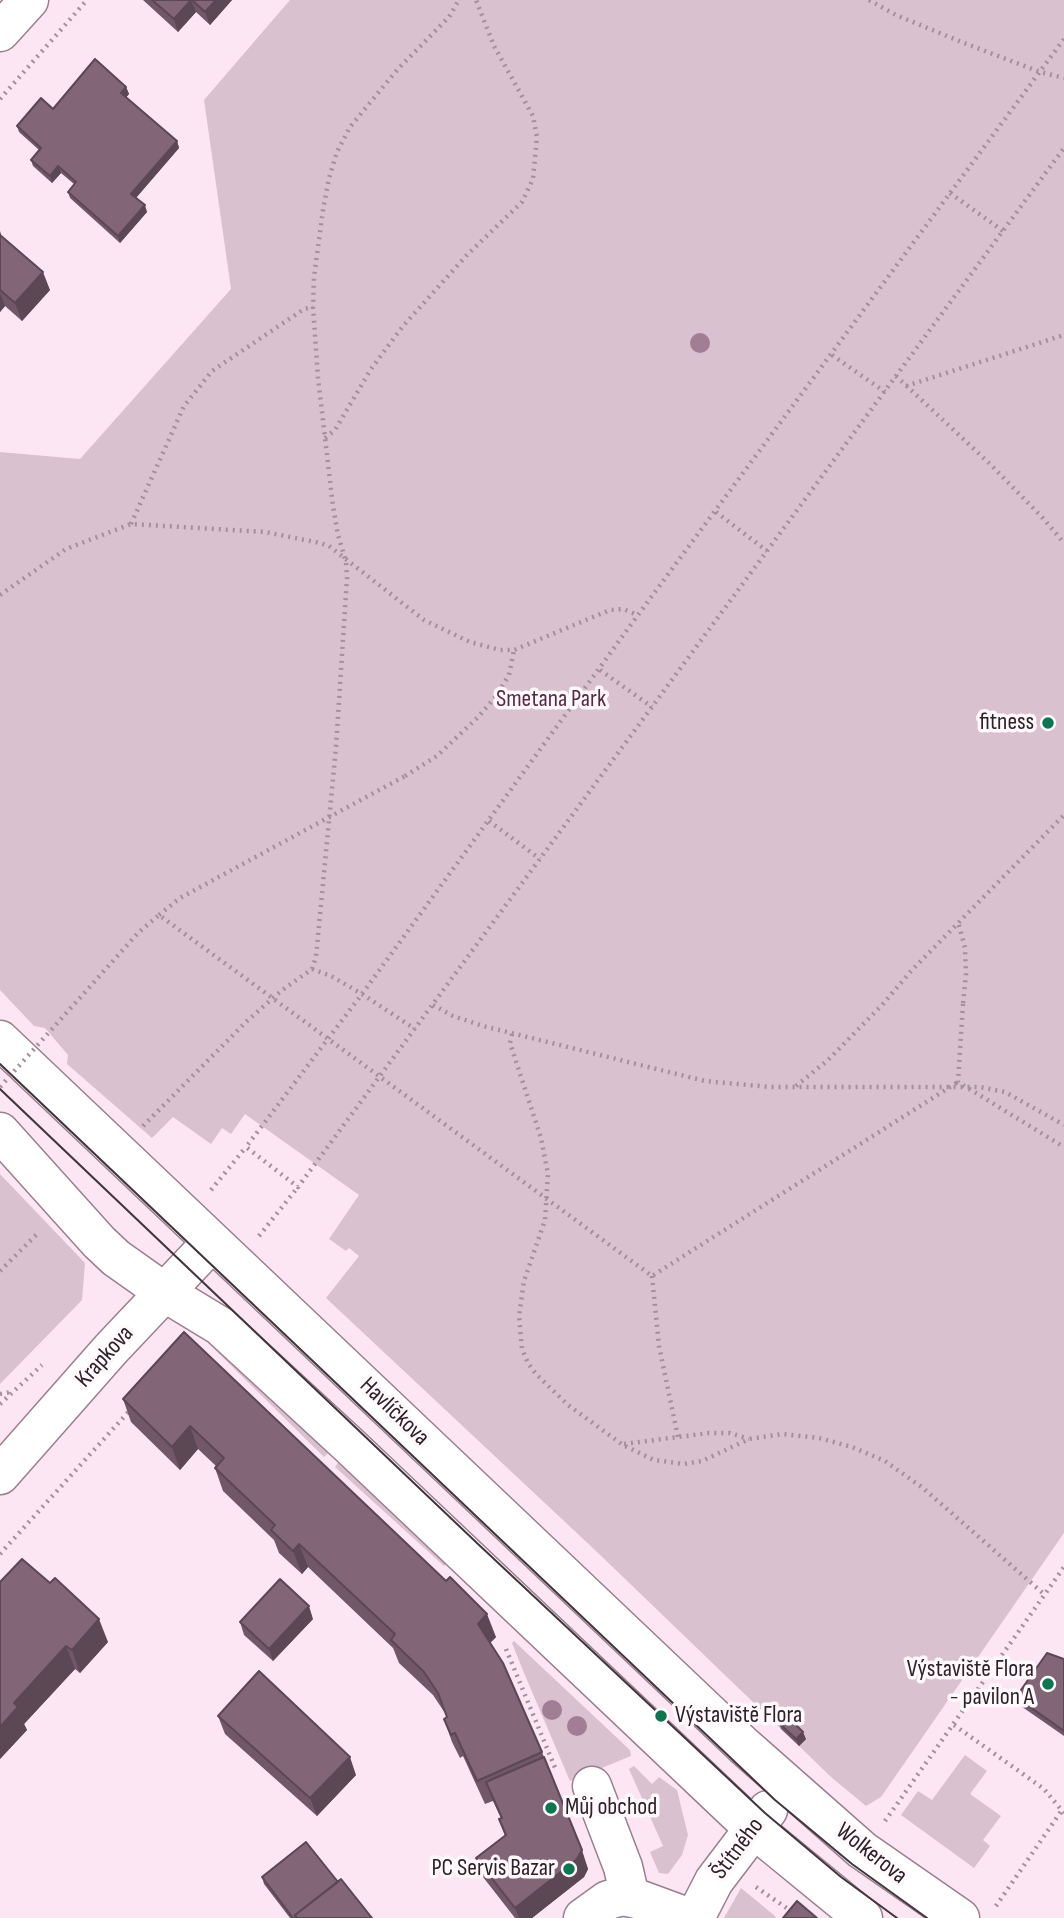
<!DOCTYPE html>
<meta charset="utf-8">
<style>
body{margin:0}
canvas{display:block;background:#fde6f3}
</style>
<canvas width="1064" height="1918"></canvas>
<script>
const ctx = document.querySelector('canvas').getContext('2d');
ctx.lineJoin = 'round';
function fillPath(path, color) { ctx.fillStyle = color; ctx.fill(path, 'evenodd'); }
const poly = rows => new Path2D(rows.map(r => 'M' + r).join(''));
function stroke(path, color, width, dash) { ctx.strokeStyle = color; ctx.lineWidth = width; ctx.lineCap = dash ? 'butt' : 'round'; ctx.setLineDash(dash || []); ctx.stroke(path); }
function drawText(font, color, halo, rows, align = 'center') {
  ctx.font = font + ' "Sofia Sans Condensed",sans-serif'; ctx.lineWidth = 7; ctx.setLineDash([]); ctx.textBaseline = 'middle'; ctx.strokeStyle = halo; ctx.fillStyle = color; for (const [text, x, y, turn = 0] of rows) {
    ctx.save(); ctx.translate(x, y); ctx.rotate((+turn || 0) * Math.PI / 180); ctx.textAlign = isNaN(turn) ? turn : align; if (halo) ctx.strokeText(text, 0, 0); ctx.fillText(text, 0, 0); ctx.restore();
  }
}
fillPath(poly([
 [290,0,1064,0,1064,1533,881,1797,866,1806,831,1777,799,1746,805,1738,788,1722,781,1729,596,1551,326,1298,359,1256,349,1248,346,1251,329,1239,359,1195,245,1114,231,1134,222,1128,211,1144,173,1117,152,1138,67,1064,68,1055,45,1028,34,1026,0,990,0,452,80,459,231,289,204,100],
 [0,1174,85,1263,82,1300,0,1384],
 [206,1333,335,1446,324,1457,199,1334],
 [344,1454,453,1557,444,1566,335,1467],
 [514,1641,630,1750,631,1756,570,1781,524,1673,512,1643],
 [965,1755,987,1771,970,1794,1001,1816,983,1840,990,1846,974,1868,901,1815,918,1791,932,1800],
 [634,1766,652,1784,659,1777,677,1790,688,1835,682,1855,668,1874,659,1873,650,1852,663,1846,629,1769],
 [741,1888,775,1916,776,1918,724,1918]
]), '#dac1cf');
const minor = poly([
 [0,32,29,0],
 [0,1040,744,1746,862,1850,960,1918],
 [0,1132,99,1242,116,1258,164,1292,220,1326,350,1446,753,1828,863,1918],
 [0,1475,111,1349,212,1242],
 [592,1786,623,1867,630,1897],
 [583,1918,608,1900,623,1896,641,1900,690,1918],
 [695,1918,714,1881,768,1810]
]);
stroke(minor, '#997f8f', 41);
stroke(poly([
 [869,0,896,15,964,43,1040,72,1064,78],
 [1064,39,638,615,362,994,246,1147,298,1187,1064,148],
 [0,99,87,0],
 [950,193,1003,231],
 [832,355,885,392],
 [896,376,990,464,1042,517,1064,543],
 [906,386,1064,335],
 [325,438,335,430,371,369,403,326,467,255,522,202,533,179,537,137,533,116,494,46,476,0],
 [716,512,767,551],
 [131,524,184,406,212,371,304,309,313,307],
 [0,595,66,549,131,524,265,532,320,543,329,546,424,620,470,642,500,650,514,650,610,610,623,609,638,615],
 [600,670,652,707],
 [405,776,437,756,477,718,494,699,509,675,514,650],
 [489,821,540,859],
 [959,925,965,948,966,974,963,1004],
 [312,969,331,976,362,994,415,1029],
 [433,1005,453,1016,483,1026,705,1081,770,1087,980,1087,1005,1092,1064,1125],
 [512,1034,510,1043,541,1138,548,1174,545,1220,524,1281,519,1316,522,1349,528,1363,536,1374,568,1405,623,1445,654,1460,684,1464,702,1461,749,1439,783,1434,819,1438,852,1447,885,1461,923,1488,1045,1595],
 [796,1086,828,1060,882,1005,912,970,1064,815],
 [143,1126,247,1021,281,991,312,969,316,957,336,747,347,578,346,562,338,535,333,506,318,378,313,307,314,277,323,210,329,178,337,152,350,127,397,70,449,17,459,0],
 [211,1190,246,1147],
 [259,1236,298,1187],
 [0,1271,39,1232],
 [652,1276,659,1346,678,1437],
 [0,1394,11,1392],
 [0,1404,42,1365],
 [624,1444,709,1433,730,1433,749,1439],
 [0,1554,131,1409],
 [506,1649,556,1770],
 [954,1725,1044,1789,1064,1813],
 [885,1821,1064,1567],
 [756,1887,788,1909],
 [996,1906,1062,1810]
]), '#a2909a', 4.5, [2, 5]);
stroke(minor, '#fff', 38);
stroke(poly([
 [0,1064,775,1800,852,1864,927,1918],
 [0,1089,478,1544,765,1813,841,1877,897,1918]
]), '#42363e', 2);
stroke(poly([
 [159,915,180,898,405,776],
 [963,1004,958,1082,1064,1147],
 [0,1087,138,933,159,915,652,1276,958,1082]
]), '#a2909a', 4.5, [2, 5]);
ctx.fillStyle = '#a17e94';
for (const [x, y] of [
 [700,343],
 [552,1710],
 [577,1726]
]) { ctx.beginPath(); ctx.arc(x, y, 10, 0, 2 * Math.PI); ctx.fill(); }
fillPath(poly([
 [143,0,232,0,210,25,196,12,178,32],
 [126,87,129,94,126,97,177,141,179,148,136,198,147,212,120,243,70,198,68,192,74,184,61,173,52,183,33,166,31,160,39,150,19,132,17,126,53,109],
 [0,231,2,237,50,290,22,321,5,306,0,312],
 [184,1332,496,1637,490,1643,542,1752,588,1869,584,1877,532,1918,515,1918,483,1877,476,1858,505,1836,499,1819,501,1818,493,1801,485,1804,463,1756,460,1758,452,1742,444,1719,447,1716,433,1695,399,1663,393,1648,308,1567,302,1574,279,1553,274,1540,223,1491,215,1468,216,1466,198,1449,180,1470,131,1422,123,1399],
 [0,1582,108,1642,80,1673,75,1669,24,1724,27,1730,0,1759],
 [313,1619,273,1661,244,1635,240,1622],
 [1064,1659,1064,1736,1018,1704,1016,1697],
 [218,1716,356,1775,317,1816,225,1734],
 [779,1723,806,1739,799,1746,781,1729],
 [262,1877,338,1882,372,1918,290,1918,264,1884]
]), '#715767');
fillPath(poly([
 [191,0,196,12,178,32,174,19],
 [216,0,232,0,210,25,205,12],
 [126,87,129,94,124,100,121,93],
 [177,141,179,148,134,200,131,194],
 [58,166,61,173,52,183,50,176],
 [145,205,147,212,120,243,118,236],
 [43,272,50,290,22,321,15,303],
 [0,293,5,306,0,312],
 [190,1426,198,1449,180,1470,172,1447],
 [299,1544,308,1567,302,1574,293,1551],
 [309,1606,313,1619,273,1661,269,1649],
 [487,1614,496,1637,486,1647,478,1624],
 [99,1619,108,1642,80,1673,72,1650],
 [66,1646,75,1669,24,1724,27,1730,0,1759,0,1727,14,1703],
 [803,1732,806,1739,799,1746,796,1739],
 [350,1757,356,1775,317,1816,310,1798],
 [582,1850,588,1869,584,1877,532,1918,519,1918,515,1908]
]), '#5c4754');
const building = poly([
 [152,0,191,0,174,19,152,0],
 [192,0,216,0,205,12,192,0],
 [95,59,126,87,121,93,177,141,131,194,145,205,118,236,68,192,76,182,58,166,50,176,31,160,41,148,17,126,41,98,53,109,95,59],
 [0,235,43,272,15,303,0,290,0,235],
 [184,1332,446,1581,450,1577,487,1614,478,1624,503,1663,542,1752,477,1781,455,1733,451,1735,444,1719,447,1717,438,1693,424,1672,391,1640,395,1634,299,1544,293,1551,271,1530,275,1525,215,1468,224,1458,190,1426,172,1447,123,1399,184,1332],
 [22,1559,50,1583,55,1578,99,1619,72,1650,66,1646,14,1703,18,1707,0,1727,0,1582,22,1559],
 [280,1579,309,1606,269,1649,240,1622,280,1579],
 [1047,1653,1064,1659,1064,1731,1016,1697,1047,1653],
 [259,1671,350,1757,310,1798,218,1716,259,1671],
 [786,1715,803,1732,796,1739,779,1723,786,1715],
 [544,1757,582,1850,577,1859,515,1908,476,1858,506,1835,499,1819,502,1818,486,1782,544,1757],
 [306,1842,338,1882,295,1915,296,1918,293,1918,262,1877,306,1842],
 [341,1879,372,1918,297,1918,295,1915,341,1879],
 [797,1901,817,1918,783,1918,797,1901]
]);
fillPath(building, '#836578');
stroke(building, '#5c4754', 2);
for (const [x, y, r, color] of [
 [1048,723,7,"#097750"],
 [1048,1684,7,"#097750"],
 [661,1716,7,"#097750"],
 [551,1808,7,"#097750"],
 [569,1869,7,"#097750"]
]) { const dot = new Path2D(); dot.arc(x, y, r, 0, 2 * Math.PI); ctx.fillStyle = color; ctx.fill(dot); stroke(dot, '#fff9fc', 2.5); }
drawText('24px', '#552946', '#fff9fc', [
 ["Smetana Park",551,700]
]);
drawText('24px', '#2d2229', '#fff9fc', [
 ["fitness",1034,723],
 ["Výstaviště Flora",1034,1670],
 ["- pavilon A",1034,1698],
 ["Výstaviště Flora",675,1716,"left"],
 ["Můj obchod",565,1808,"left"],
 ["PC Servis Bazar",555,1869]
], 'right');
drawText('24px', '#2d2229', '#fff9fc', [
 ["Krapkova",105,1357,-48],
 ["Havlíčkova",394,1412,44],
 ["Štítného",738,1849,-53],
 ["Wolkerova",871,1854,38]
]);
</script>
